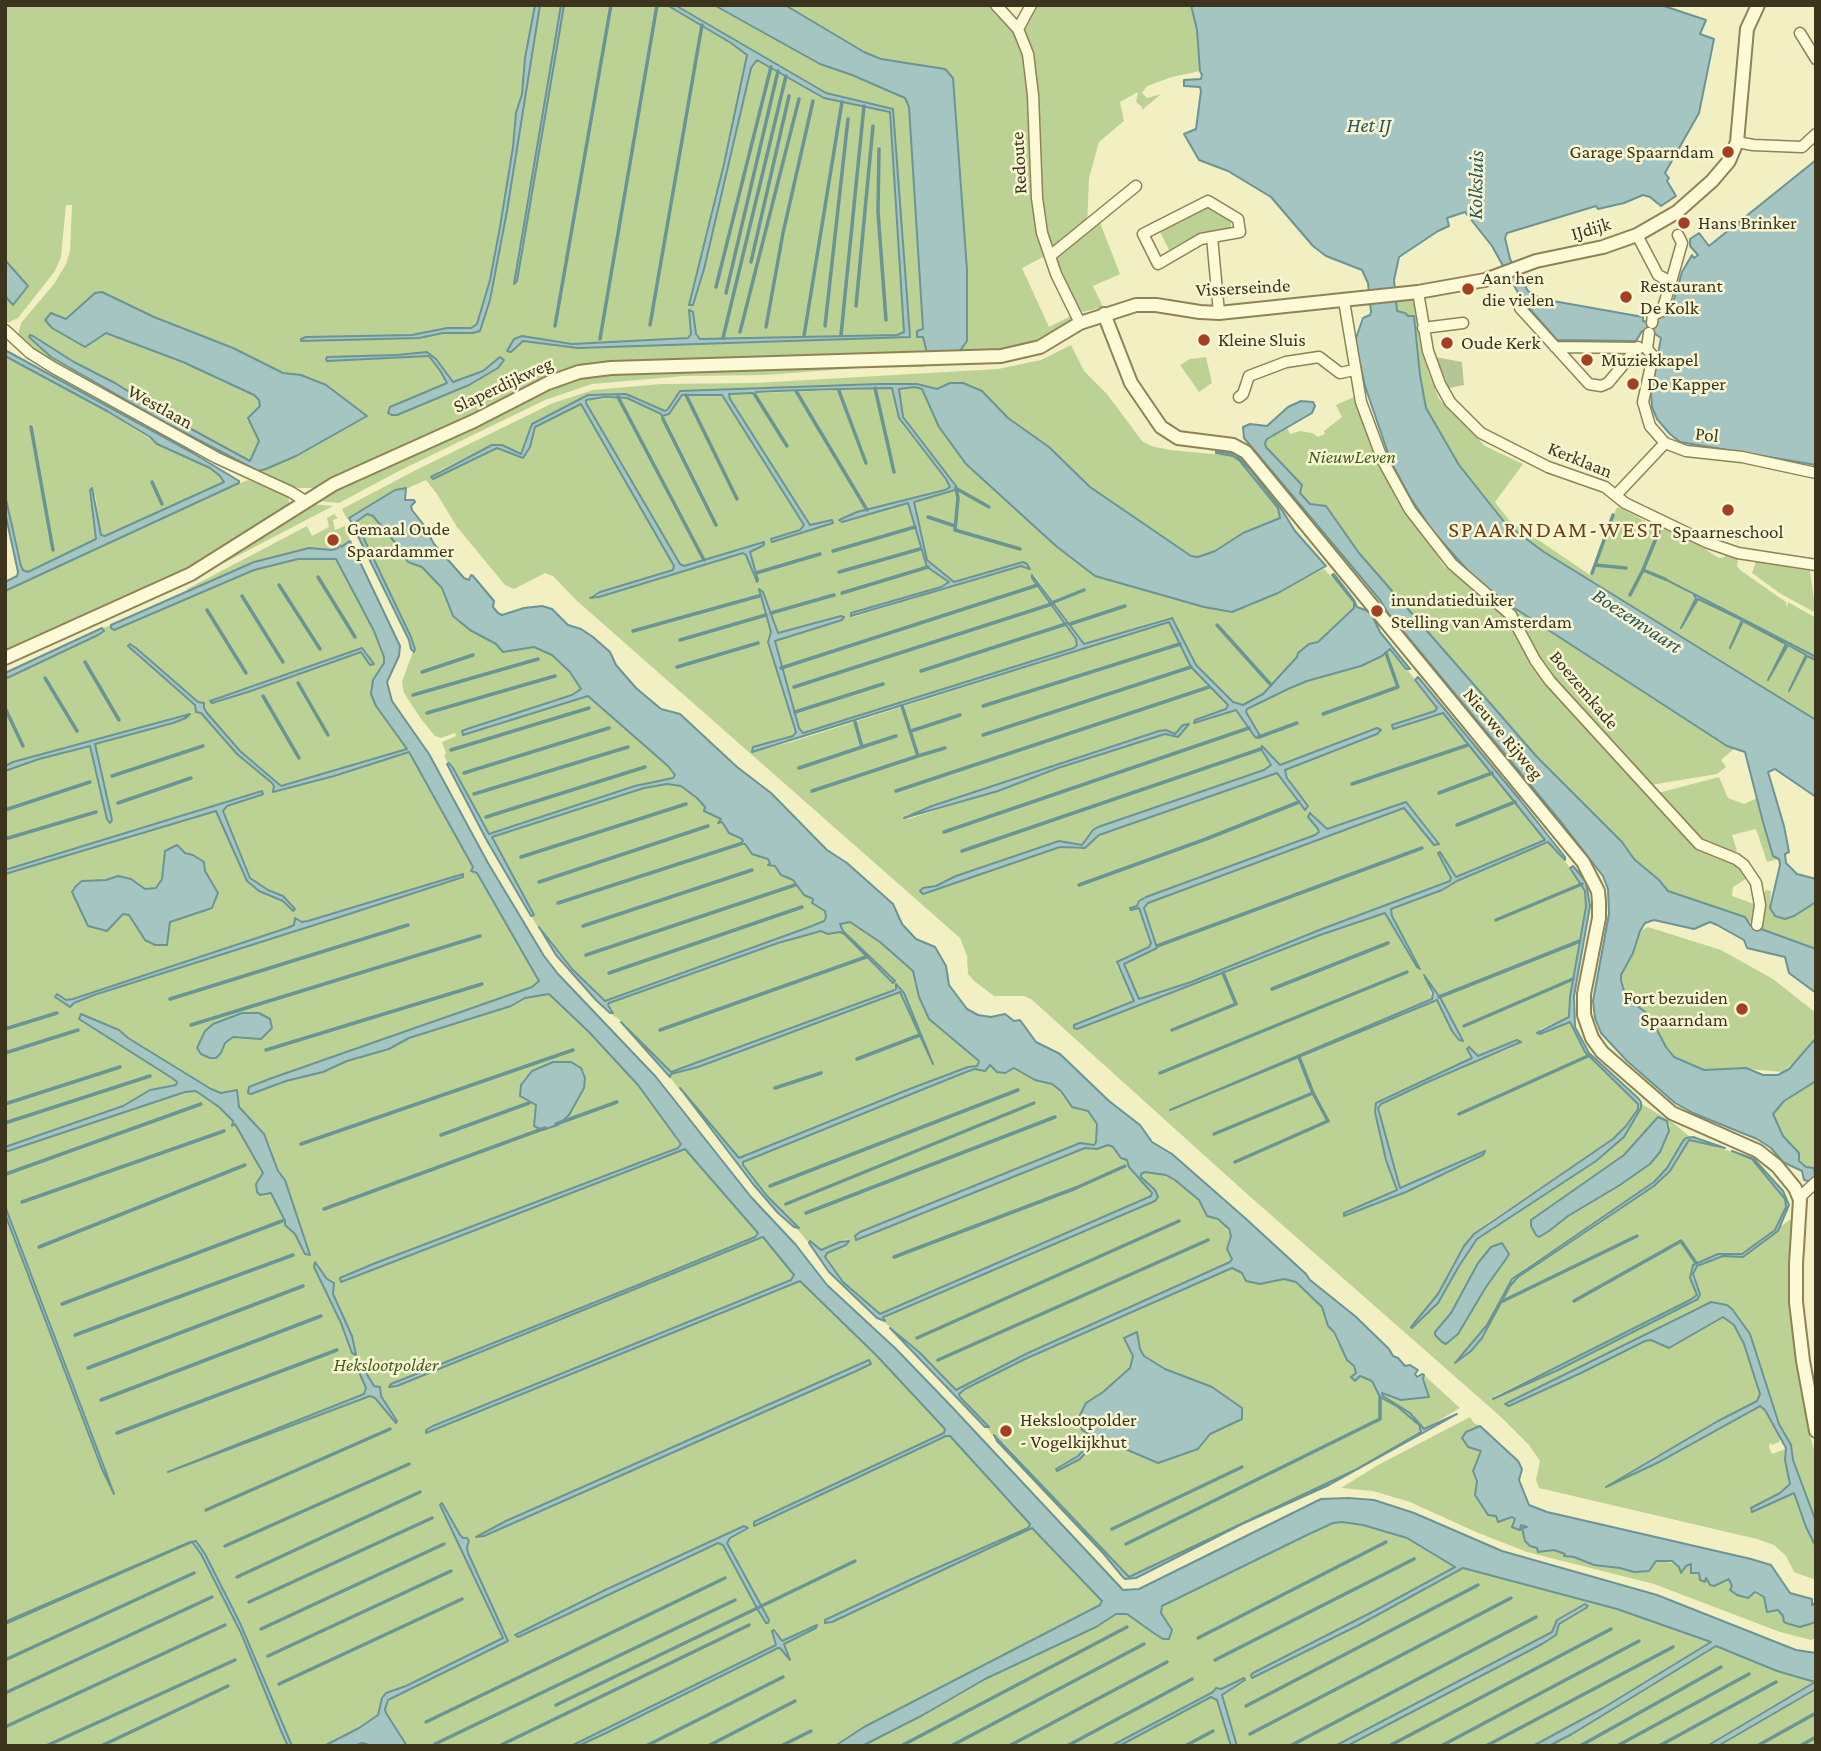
<!DOCTYPE html>
<style>
body{margin:0}
#map{position:relative;width:1821px;height:1751px;overflow:hidden;background:#f2f0c2;font-family:"Crimson Pro",serif}
canvas{display:block}
.frame{position:absolute;inset:0;border:7px solid #3d341d;pointer-events:none}
</style>
<div id="map">
<canvas width="1821" height="1751"></canvas>
<div class="frame"></div>
</div>
<script>
const ctx = document.querySelector('canvas').getContext('2d');
ctx.lineJoin = 'round';
function fillPath(path, color) { ctx.fillStyle = color; ctx.fill(path, 'evenodd'); }
const poly = rows => new Path2D(rows.map(r => 'M' + r).join(''));
function stroke(path, color, width, dash) { ctx.strokeStyle = color; ctx.lineWidth = width; ctx.lineCap = dash ? 'butt' : 'round'; ctx.setLineDash(dash || []); ctx.stroke(path); }
function drawText(font, color, halo, rows, align = 'center') {
  ctx.font = font + ' "Crimson Pro",serif'; ctx.lineWidth = 5; ctx.setLineDash([]); ctx.textBaseline = 'middle'; ctx.strokeStyle = halo; ctx.fillStyle = color; for (const [text, x, y, turn = 0] of rows) {
    ctx.save(); ctx.translate(x, y); ctx.rotate((+turn || 0) * Math.PI / 180); ctx.textAlign = isNaN(turn) ? turn : align; if (halo) ctx.strokeText(text, 0, 0); ctx.fillText(text, 0, 0); ctx.restore();
  }
}
fillPath(poly([
 [5,5,992,5,1013,28,1026,55,1045,256,1022,268,1049,327,1073,315,1074,319,1072,323,1041,341,998,352,610,364,487,409,316,488,291,488,252,474,35,353,18,336,21,323,54,284,66,264,70,251,72,205,66,205,61,257,55,271,18,318,5,324],
 [1035,5,1191,5,1197,30,1200,71,1172,77,1147,86,1142,93,1147,98,1161,94,1142,110,1142,107,1136,102,1138,92,1120,102,1124,121,1099,142,1089,178,1087,228,1099,220,1120,274,1093,286,1103,307,1083,312,1077,309,1058,269,1042,219,1024,33,1024,25],
 [1209,206,1231,220,1231,228,1198,234,1169,250,1160,232],
 [1413,300,1418,306,1428,372,1439,399,1485,446,1523,464,1495,502,1509,520,1590,575,1616,509,1619,507,1660,529,1665,524,1719,558,1725,557,1725,555,1738,558,1737,566,1740,570,1786,602,1787,608,1788,602,1816,618,1816,657,1668,579,1696,598,1681,628,1698,599,1772,635,1786,644,1769,680,1788,645,1806,655,1790,692,1808,655,1816,660,1814,704,1816,703,1816,720,1544,552,1505,523,1459,465,1426,408,1420,375,1414,316,1408,316,1405,313,1397,311,1397,301],
 [1071,345,1084,371,1107,394,1142,441,1151,446,1170,450,1234,456,1245,466,1278,508,1280,518,1250,530,1207,554,1198,557,1185,554,1157,532,1110,503,1090,487,1049,447,1008,418,982,391,943,385,937,389,917,384,879,384,680,391,668,409,665,411,626,394,588,395,533,424,521,454,506,446,492,445,440,470,432,478,497,448,523,458,532,440,535,427,581,404,674,566,673,570,668,571,591,595,594,599,743,553,746,555,755,581,750,551,764,542,684,566,680,564,586,403,586,400,627,398,662,416,669,414,683,395,722,396,804,525,800,530,771,539,772,542,833,523,831,520,810,525,730,399,729,394,893,388,903,425,946,479,950,487,945,490,857,512,839,520,842,522,908,503,927,567,949,582,941,587,851,613,853,617,1021,566,1026,568,1022,562,954,582,927,560,917,524,914,502,955,490,952,482,903,417,899,389,915,387,922,389,944,433,966,464,1056,546,1095,576,1204,607,1232,612,1252,605,1324,569,1352,599,1354,608,1318,642,1309,644,1298,653,1297,657,1263,694,1243,705,1233,702,1196,665,1170,617,1084,644,1034,575,1032,578,1076,639,1077,645,1074,648,803,733,799,728,775,641,842,620,841,616,778,633,759,589,771,632,768,642,796,732,793,736,753,747,752,752,791,742,1170,622,1191,667,1229,705,1226,709,1210,715,1197,723,1237,710,1255,737,1257,729,1246,712,1247,709,1307,681,1361,666,1392,650,1437,708,1435,711,1392,725,1394,729,1443,713,1546,840,1456,877,1440,852,1439,854,1451,878,1450,881,1322,929,1191,982,1139,999,1124,964,1157,948,1144,908,1148,903,1405,808,1434,845,1434,836,1404,802,1327,829,1312,813,1319,832,1315,835,1182,884,1137,902,1137,906,1130,908,1131,910,1139,908,1151,943,1149,947,1116,964,1134,1001,1074,1025,1075,1029,1320,935,1385,913,1417,967,1421,968,1392,916,1391,909,1442,890,1457,881,1495,864,1550,843,1580,880,1586,897,1586,907,1570,997,1569,1017,1540,1029,1540,1034,1570,1021,1585,1052,1639,1106,1626,1126,1613,1139,1489,1222,1469,1240,1438,1294,1411,1326,1433,1309,1444,1294,1459,1266,1477,1239,1596,1161,1617,1144,1629,1130,1642,1104,1672,1122,1690,1137,1683,1141,1667,1168,1654,1182,1524,1269,1503,1293,1487,1325,1467,1349,1455,1361,1456,1363,1482,1338,1510,1286,1518,1277,1654,1186,1665,1177,1689,1140,1724,1149,1752,1159,1785,1199,1786,1207,1775,1230,1742,1254,1718,1254,1693,1265,1691,1281,1697,1295,1690,1300,1495,1396,1495,1399,1558,1370,1698,1299,1699,1297,1693,1274,1697,1266,1723,1256,1743,1257,1789,1220,1795,1219,1792,1332,1796,1362,1800,1371,1807,1410,1807,1425,1816,1457,1816,1523,1793,1460,1791,1445,1779,1424,1750,1335,1732,1309,1711,1302,1698,1307,1506,1403,1506,1406,1509,1405,1581,1373,1645,1341,1651,1340,1669,1348,1723,1317,1734,1325,1744,1344,1760,1394,1757,1401,1718,1421,1608,1486,1657,1463,1757,1406,1763,1408,1782,1441,1780,1439,1779,1442,1772,1445,1770,1443,1769,1447,1772,1454,1785,1449,1790,1483,1780,1493,1752,1508,1764,1507,1791,1492,1796,1495,1806,1527,1816,1547,1816,1580,1794,1572,1786,1556,1774,1545,1757,1539,1539,1488,1536,1480,1540,1461,1529,1445,1501,1417,1246,1193,1031,999,1024,996,994,996,974,981,968,974,967,956,960,938,576,600,553,576,545,573,514,589,505,585,457,527,437,494,426,480,408,488,395,490,349,518,347,519,342,509,414,471,553,403,593,390,661,384,755,383,998,369,1041,360],
 [1183,725,1189,725,1178,737,1166,734,1058,768,998,791,908,819,905,816,1140,737,1170,731,1175,734],
 [1377,728,1381,730,1377,734,1285,770,1304,809,1277,773,1099,835,1088,845,1079,849,1060,847,923,894,923,888,936,886,956,876,1059,841,1082,845,1093,830,1098,827,1271,767,1261,749,1272,755,1280,765],
 [1426,977,1441,999,1463,1041,1459,1040,1445,1018,1437,1000,1170,1110,1432,998],
 [1517,1040,1511,1048,1440,1076,1381,1104,1378,1108,1400,1188,1485,1152,1475,1160,1406,1192,1344,1216,1344,1213,1397,1190,1386,1160,1375,1112,1378,1101,1472,1058,1467,1049,1470,1047,1478,1056],
 [1658,1118,1670,1125,1669,1129,1660,1152,1650,1164,1620,1185,1568,1216,1539,1237,1542,1212,1633,1148],
 [1491,1247,1506,1259,1486,1287,1458,1334,1450,1342,1442,1342,1435,1332,1451,1313,1478,1263],
 [5,356,107,411,162,447,210,468,220,476,224,483,106,536,101,535,95,493,96,539,38,567,28,572,23,570,5,495],
 [1206,357,1212,383,1199,392,1180,365,1190,359],
 [925,364,925,367,920,367,858,368,765,375,684,376,592,384,545,400,399,471,339,503,315,501,328,492,560,384,584,377,607,373],
 [1354,397,1362,422,1383,469,1444,566,1505,616,1519,632,1531,662,1700,847,1733,862,1742,870,1746,879,1733,887,1732,896,1757,905,1749,925,1745,917,1668,891,1659,880,1634,859,1622,842,1537,757,1445,653,1345,535,1326,506,1310,504,1266,447,1265,443,1267,439,1287,428,1290,434,1300,431,1312,433,1318,437,1325,434,1324,431,1342,417,1336,405],
 [248,480,284,494,289,499,289,504,230,544,178,575,5,652,5,591,208,496],
 [310,504,333,506,224,563,222,560],
 [334,514,338,518,333,520,335,530,345,526,350,541,340,547,338,542,338,548,332,550,309,548,254,562,287,557,340,556,392,656,381,696,515,926,798,1264,1103,1584,1144,1609,1346,1510,1816,1664,1816,1746,5,1746,5,676,103,628,111,625,111,627,194,588,187,591,187,589,307,526,312,536,329,527,327,518],
 [367,514,373,516,397,545,408,562,422,567,442,588,453,616,470,630,496,644,534,647,552,655,570,672,581,689,572,695,467,729,462,731,463,734,588,696,668,766,675,775,673,778,635,786,494,833,487,832,444,756,446,753,442,742,456,736,455,733,441,738,435,736,421,719,404,693,402,682,415,646,356,522],
 [1756,561,1810,571,1816,613,1781,594,1752,573],
 [1508,604,1727,746,1734,749,1721,760,1726,767,1717,774,1651,785,1547,673],
 [1719,777,1728,798,1744,804,1757,798,1773,856,1779,859,1767,862,1756,829,1732,835,1737,851,1729,854,1703,842,1658,793],
 [671,784,681,786,697,798,708,812,721,819,738,838,742,839,743,841,741,843,745,844,752,854,768,859,769,865,775,866,793,880,819,908,825,911,826,917,823,921,812,926,603,1001,572,969,541,928,539,929,531,916,534,915,492,837,644,788],
 [1766,890,1771,891,1770,904,1794,916,1816,902,1816,949,1758,929,1761,900],
 [843,922,850,922,880,942,913,971,925,1012,949,1037,977,1057,978,1065,968,1067,907,1090,738,1159,688,1097,679,1089,669,1076,671,1074,706,1064,899,992,902,994,925,1048,933,1061,900,987,897,984,892,991,669,1072,624,1023,610,1013,613,1011,608,1003,778,943,822,931,831,934,840,932,892,983,895,981,843,931,840,924],
 [1648,927,1721,950,1773,979,1816,1013,1813,1043,1783,1072,1735,1068,1704,1070,1674,1057,1666,1047,1649,1015,1631,1001,1622,988,1621,975,1633,953,1640,931],
 [991,1065,1007,1070,1014,1068,1035,1080,1052,1084,1061,1091,1076,1109,1088,1111,1097,1124,1096,1142,1094,1145,1080,1143,860,1232,855,1236,856,1240,1068,1154,1085,1148,1097,1149,1108,1145,1113,1147,1121,1158,1127,1160,1129,1167,1150,1190,1151,1196,879,1314,843,1282,825,1257,826,1253,846,1245,847,1239,821,1250,810,1241,809,1243,797,1229,797,1226,767,1196,743,1165,742,1162,966,1072,975,1069,981,1071],
 [1816,1081,1816,1173,1814,1168,1806,1167,1799,1160,1795,1147,1783,1136,1773,1114,1784,1101],
 [1146,1172,1166,1175,1175,1180,1199,1200,1207,1216,1223,1222,1231,1236,1227,1249,1232,1259,1230,1262,1028,1353,956,1390,919,1352,883,1321,886,1316,1143,1206,1158,1197,1141,1177,1141,1174],
 [1232,1268,1260,1284,1284,1279,1296,1281,1322,1307,1338,1344,1343,1348,1347,1360,1354,1366,1356,1374,1351,1376,1362,1376,1373,1381,1377,1392,1414,1420,1421,1432,1355,1470,1129,1577,997,1436,993,1436,987,1428,988,1427,959,1394,975,1384,1025,1359],
 [1137,1333,1140,1349,1145,1356,1154,1364,1212,1387,1221,1394,1242,1419,1210,1434,1190,1452,1171,1457,1158,1463,1102,1439,1096,1441,1080,1459,1057,1469,1078,1456,1094,1439,1086,1403,1103,1392,1130,1368,1133,1356,1125,1339],
 [1424,1375,1460,1408,1424,1429,1410,1413,1381,1394,1401,1400,1428,1398,1423,1379],
 [1470,1417,1474,1423,1480,1426,1466,1432,1481,1450,1473,1471,1497,1516,1512,1517,1515,1519,1513,1525,1520,1530,1521,1525,1528,1527,1525,1535,1529,1543,1544,1551,1554,1550,1594,1565,1620,1568,1634,1572,1644,1570,1656,1560,1686,1566,1691,1564,1709,1580,1709,1584,1726,1582,1728,1579,1731,1580,1732,1587,1764,1597,1783,1615,1800,1627,1816,1622,1816,1638,1811,1640,1780,1632,1654,1584,1527,1552,1476,1532,1410,1502,1373,1491,1341,1488,1378,1465]
]), '#bcd295');
fillPath(poly([
 [1435,357,1462,362,1464,385,1449,388]
]), '#b4c695');
const water = poly([
 [535,5,540,5,507,211,490,300,480,331,473,333,443,333,419,338,301,341,301,339,306,337,412,335,447,328,471,328,477,324,490,280,500,227,513,147,516,113,522,94,525,58,535,5],
 [561,5,564,5,560,29,517,281,514,284,561,5],
 [667,5,675,5,826,93,893,109,910,337,578,348,523,341,511,352,507,351,514,339,522,336,572,344,688,338,691,334,689,310,693,312,696,334,700,339,897,335,904,332,890,112,824,98,757,60,751,68,704,269,693,305,689,305,724,164,747,55,731,43,667,5],
 [714,5,785,5,864,52,881,59,945,69,953,78,967,270,967,341,959,352,927,353,923,337,917,337,917,331,923,329,909,107,905,98,852,75,820,64,714,5],
 [1191,5,1661,5,1706,20,1700,34,1714,39,1699,113,1665,173,1669,178,1667,181,1676,196,1661,206,1650,197,1643,195,1624,203,1598,209,1596,206,1507,233,1505,238,1510,259,1528,291,1542,299,1643,317,1643,321,1657,324,1659,316,1669,316,1682,272,1692,255,1694,258,1698,255,1690,246,1690,239,1699,233,1709,246,1816,160,1816,465,1680,442,1670,434,1657,419,1652,407,1651,393,1661,338,1655,334,1642,331,1636,341,1557,340,1522,300,1492,246,1465,212,1447,218,1449,226,1438,231,1399,257,1394,280,1397,311,1405,313,1408,316,1414,316,1420,375,1426,408,1459,465,1505,523,1544,552,1816,720,1816,797,1775,769,1768,772,1784,826,1789,852,1785,854,1786,863,1797,874,1816,879,1816,902,1794,916,1785,919,1775,916,1770,908,1780,865,1779,859,1773,856,1763,822,1745,752,1727,746,1496,596,1476,580,1432,530,1410,497,1391,462,1365,386,1355,341,1363,318,1370,315,1371,312,1368,283,1362,270,1326,256,1313,246,1271,197,1228,171,1199,160,1184,134,1196,129,1201,91,1200,87,1184,86,1184,80,1201,79,1202,75,1200,71,1197,30,1191,5],
 [5,260,28,286,13,305,5,296,5,260],
 [102,292,154,317,233,348,283,373,301,375,326,385,367,416,296,456,266,469,258,471,168,424,51,357,29,337,30,335,33,336,74,362,115,383,173,419,250,461,259,441,248,418,260,406,259,400,254,395,183,362,106,333,85,347,52,328,45,320,51,313,66,319,95,293,102,292],
 [5,350,193,453,239,481,239,483,5,591,5,582,17,576,18,572,5,512,5,495,21,566,23,570,28,572,96,539,90,490,92,488,101,535,105,536,224,482,220,476,210,468,157,444,150,437,107,411,5,356,5,350],
 [427,352,436,359,453,382,483,371,500,357,504,360,498,368,469,385,397,415,392,415,388,413,390,407,447,383,441,372,429,356,327,361,326,359,327,357,397,355,427,352],
 [950,383,963,383,982,391,1008,418,1049,447,1090,487,1191,556,1198,557,1215,551,1243,533,1280,518,1278,508,1240,461,1233,456,1216,453,1216,451,1235,454,1250,469,1282,510,1295,531,1326,566,1278,593,1232,612,1204,607,1095,576,1056,546,966,464,939,427,922,389,915,387,899,389,903,417,956,486,955,490,914,502,927,560,954,582,1023,562,1027,564,1030,569,1021,566,851,616,851,613,941,587,949,582,927,567,908,503,842,522,839,520,857,512,945,490,950,487,946,479,899,418,892,388,840,389,839,391,838,389,777,391,756,392,755,395,753,393,729,394,730,399,810,525,832,520,833,523,772,542,771,539,800,530,804,525,722,395,682,395,669,414,662,416,663,419,661,414,627,398,605,397,586,400,586,403,680,564,684,566,764,542,764,545,750,552,758,580,757,582,746,555,743,553,599,597,590,598,600,592,673,570,674,566,581,404,535,427,530,447,523,458,497,448,433,479,431,477,492,445,502,445,521,454,532,424,588,395,626,394,665,411,668,409,680,391,879,384,917,384,937,389,950,383],
 [1301,401,1313,402,1315,406,1312,413,1267,439,1265,443,1266,447,1302,485,1300,493,1310,504,1326,506,1359,553,1537,757,1622,842,1634,859,1659,880,1668,891,1745,917,1750,925,1816,949,1816,993,1789,973,1785,957,1747,948,1744,940,1717,925,1710,922,1694,929,1654,920,1645,923,1640,931,1633,953,1621,975,1621,981,1626,997,1649,1015,1666,1047,1674,1057,1704,1070,1746,1068,1763,1075,1778,1075,1789,1069,1816,1038,1816,1081,1784,1101,1773,1114,1783,1136,1799,1153,1799,1161,1806,1167,1814,1168,1816,1186,1811,1182,1804,1180,1802,1171,1783,1162,1771,1148,1757,1139,1693,1113,1675,1103,1627,1061,1601,1033,1595,1018,1593,1001,1609,914,1608,889,1603,876,1561,822,1388,613,1380,600,1244,438,1243,427,1250,424,1267,426,1288,407,1301,401],
 [406,488,405,500,414,500,415,502,411,506,412,510,423,524,434,544,464,578,469,580,471,575,473,576,494,601,493,607,498,613,502,615,524,608,542,606,552,609,568,625,581,629,593,637,610,652,616,665,636,688,661,709,680,714,737,767,771,793,827,850,847,863,893,904,902,924,916,939,935,947,946,966,949,985,967,1009,978,1015,991,1017,1005,1014,1014,1021,1020,1020,1036,1042,1060,1054,1109,1101,1140,1125,1152,1142,1172,1154,1245,1218,1306,1274,1310,1280,1355,1316,1389,1349,1393,1356,1398,1358,1405,1366,1410,1365,1418,1370,1415,1374,1417,1377,1422,1374,1424,1375,1423,1379,1429,1397,1401,1400,1382,1393,1383,1396,1410,1413,1424,1429,1457,1414,1329,1485,1242,1524,1136,1578,1125,1579,1122,1576,1103,1553,997,1441,994,1435,1129,1577,1355,1470,1421,1432,1419,1425,1398,1407,1380,1397,1372,1381,1360,1376,1355,1381,1351,1377,1356,1373,1354,1366,1347,1360,1334,1332,1328,1326,1322,1307,1296,1282,1284,1279,1260,1284,1246,1281,1242,1273,1232,1268,1025,1359,965,1389,959,1394,960,1397,989,1427,985,1427,890,1328,919,1352,956,1390,1028,1353,1230,1262,1232,1259,1227,1249,1231,1236,1229,1229,1218,1219,1207,1216,1199,1200,1175,1180,1166,1175,1145,1172,1141,1174,1141,1177,1155,1190,1158,1197,1155,1201,886,1316,883,1317,885,1321,877,1318,829,1272,809,1243,810,1241,821,1250,840,1242,849,1241,846,1245,827,1253,825,1257,843,1282,880,1314,1142,1200,1151,1196,1152,1193,1129,1167,1127,1160,1121,1158,1113,1147,1108,1145,1097,1149,1085,1148,856,1240,855,1236,860,1232,1080,1143,1094,1145,1096,1142,1097,1124,1088,1111,1072,1107,1061,1091,1052,1084,1035,1080,1014,1068,1005,1073,997,1072,990,1065,985,1071,975,1069,966,1072,743,1162,743,1165,767,1196,799,1228,794,1227,778,1213,753,1184,680,1088,739,1158,907,1090,968,1067,977,1066,979,1061,929,1019,919,997,913,971,880,942,850,922,840,924,843,931,892,978,895,981,893,983,844,934,840,932,828,934,821,931,778,943,609,1003,608,1005,613,1013,610,1013,596,1000,556,955,539,927,572,969,605,1001,812,926,824,921,826,917,825,911,812,903,813,899,804,895,793,880,781,875,775,866,768,865,770,863,768,859,752,854,745,844,740,844,743,841,742,839,729,833,722,822,718,823,721,819,704,811,705,807,697,798,681,786,667,784,644,788,492,837,534,915,531,916,486,839,447,764,449,763,453,768,489,834,635,786,673,778,675,775,668,766,588,696,463,735,462,731,467,729,572,695,581,689,570,672,552,655,534,647,503,652,496,644,470,630,453,616,442,588,422,567,408,562,397,545,373,516,367,514,356,522,411,637,415,649,414,652,411,649,409,640,349,518,395,490,406,488],
 [337,541,341,547,350,541,400,646,399,656,387,682,392,701,429,754,488,863,544,956,558,974,656,1077,751,1197,796,1245,827,1285,896,1349,951,1406,1123,1590,1139,1589,1321,1499,1348,1498,1374,1500,1414,1513,1502,1551,1657,1595,1796,1650,1816,1653,1816,1689,1718,1746,1707,1746,1815,1682,1777,1671,1716,1646,1572,1734,1549,1746,1533,1746,1603,1708,1711,1642,1617,1609,1463,1568,1359,1625,1252,1678,1251,1675,1253,1673,1376,1610,1455,1567,1407,1538,1363,1525,1342,1522,1333,1523,1307,1535,1162,1606,1161,1613,1172,1630,1169,1639,1163,1639,1155,1634,1127,1614,1116,1614,1096,1627,985,1679,923,1715,862,1746,835,1746,864,1727,1100,1605,1102,1601,1032,1528,832,1622,825,1623,825,1620,912,1579,1028,1528,1030,1524,950,1436,946,1436,754,1526,754,1522,781,1509,944,1433,945,1429,877,1356,800,1281,426,1433,426,1430,433,1426,791,1280,794,1275,763,1237,760,1238,397,1386,389,1387,391,1384,638,1285,755,1237,758,1233,685,1149,341,1282,340,1278,373,1264,678,1148,681,1144,638,1085,589,1032,549,994,525,998,511,1006,409,1038,389,1049,347,1061,323,1072,286,1081,251,1094,248,1093,249,1087,272,1078,532,987,539,981,477,873,471,871,473,867,409,752,334,776,273,792,274,786,272,783,237,754,201,713,196,712,195,705,128,646,130,644,136,648,198,702,204,703,204,708,207,713,240,751,281,786,407,749,376,706,371,694,373,680,384,663,384,657,374,631,336,559,298,559,254,570,114,630,111,628,111,625,254,562,309,548,332,550,338,548,337,541],
 [1334,574,1354,600,1357,607,1368,611,1373,617,1380,632,1410,669,1406,669,1390,649,1382,656,1361,666,1307,681,1288,689,1247,709,1246,712,1259,734,1258,738,1255,737,1236,710,1194,723,1195,720,1226,709,1228,705,1191,667,1169,622,752,752,753,747,793,736,796,732,768,642,771,632,759,589,763,592,778,633,841,616,844,617,842,620,775,641,799,728,803,733,1074,648,1077,645,1076,639,1032,578,1032,575,1084,644,1172,618,1196,665,1233,702,1243,705,1263,694,1297,657,1298,653,1309,644,1318,642,1354,608,1354,602,1332,575,1334,574],
 [1665,579,1816,657,1816,660,1807,656,1789,691,1806,655,1788,645,1768,680,1786,644,1743,621,1730,648,1742,620,1698,599,1681,628,1696,598,1692,593,1665,579],
 [102,628,104,631,98,635,5,679,5,673,102,628],
 [362,648,374,664,370,665,361,652,248,692,212,703,210,701,362,648],
 [1418,677,1520,800,1565,857,1565,860,1548,842,1457,881,1442,890,1391,909,1392,916,1420,969,1417,967,1385,913,1320,935,1106,1018,1077,1029,1074,1028,1074,1025,1134,1001,1117,962,1149,947,1151,943,1139,908,1131,910,1130,908,1137,906,1139,901,1146,897,1315,835,1319,832,1318,829,1308,817,1310,813,1327,829,1406,802,1439,844,1434,845,1404,808,1148,903,1144,908,1157,948,1124,964,1139,999,1191,982,1322,929,1450,881,1451,878,1438,853,1440,852,1456,877,1545,840,1443,713,1393,729,1392,725,1435,711,1437,708,1415,680,1418,677],
 [190,714,186,718,173,723,95,744,112,820,110,823,107,819,90,746,39,759,5,771,5,766,13,762,190,714],
 [1189,724,1178,737,1165,734,1058,768,998,791,904,818,932,806,1159,731,1166,730,1175,734,1183,725,1189,724],
 [1377,728,1381,730,1377,734,1285,770,1287,778,1308,806,1305,810,1277,773,1099,835,1085,848,1060,847,923,894,920,891,923,888,936,886,956,876,1059,841,1082,845,1093,830,1098,827,1264,770,1271,765,1261,749,1262,746,1280,765,1377,728],
 [262,791,263,794,261,795,227,806,223,811,250,878,268,890,283,896,295,909,293,911,283,901,259,891,247,881,216,811,5,874,5,870,262,791],
 [177,845,185,853,193,855,204,862,205,871,218,893,212,908,170,922,167,945,155,945,145,940,129,915,123,914,107,931,88,926,72,892,76,886,82,881,106,880,118,876,131,879,145,889,156,888,162,879,165,851,177,845],
 [1573,866,1586,882,1590,906,1574,996,1575,1027,1589,1053,1638,1098,1641,1102,1641,1108,1624,1137,1596,1161,1477,1239,1459,1266,1438,1303,1412,1328,1411,1327,1438,1294,1464,1246,1474,1234,1613,1139,1626,1126,1638,1109,1638,1104,1585,1052,1570,1022,1540,1034,1537,1033,1569,1017,1570,997,1586,907,1585,891,1570,868,1573,866],
 [463,874,463,877,346,915,94,995,74,1003,70,1007,55,997,57,994,66,1000,73,999,287,928,294,925,295,918,302,922,308,921,463,874],
 [1424,975,1441,999,1463,1041,1459,1040,1452,1031,1437,1000,1170,1110,1432,999,1433,993,1424,975],
 [896,984,904,993,933,1064,900,992,698,1067,671,1074,670,1077,621,1022,671,1072,892,991,896,989,896,984],
 [242,1013,259,1013,270,1019,272,1028,261,1039,233,1037,225,1043,221,1053,216,1058,210,1058,201,1054,197,1048,205,1031,213,1024,242,1013],
 [81,1014,119,1030,128,1038,211,1089,221,1093,237,1090,239,1107,264,1134,278,1171,285,1180,310,1255,305,1254,295,1234,285,1225,285,1221,271,1193,260,1195,257,1192,256,1184,263,1173,235,1124,232,1126,233,1121,219,1107,196,1091,185,1092,5,1152,5,1147,123,1106,150,1090,176,1085,177,1082,172,1078,79,1019,81,1014],
 [1517,1040,1521,1042,1430,1081,1381,1104,1378,1108,1400,1188,1485,1151,1483,1155,1406,1192,1344,1216,1344,1213,1397,1190,1386,1160,1375,1112,1376,1103,1472,1058,1467,1049,1469,1047,1478,1056,1517,1040],
 [553,1062,571,1062,581,1068,585,1078,584,1088,569,1115,558,1125,542,1130,534,1126,536,1105,520,1096,521,1085,532,1071,553,1062],
 [1658,1117,1667,1121,1669,1131,1660,1152,1650,1164,1620,1185,1568,1216,1549,1231,1539,1237,1536,1235,1531,1226,1531,1220,1624,1155,1658,1117],
 [1693,1137,1725,1148,1689,1140,1670,1171,1654,1186,1518,1277,1510,1286,1482,1338,1471,1351,1455,1363,1487,1325,1512,1279,1654,1182,1667,1168,1683,1141,1686,1138,1693,1137],
 [1732,1151,1754,1159,1783,1191,1789,1205,1778,1231,1743,1257,1723,1256,1697,1266,1693,1274,1700,1294,1698,1299,1558,1370,1493,1399,1690,1300,1697,1295,1690,1278,1693,1265,1718,1254,1742,1254,1775,1230,1786,1207,1785,1199,1752,1159,1732,1151],
 [5,1206,107,1475,114,1494,102,1469,5,1214,5,1206],
 [1502,1243,1509,1254,1506,1259,1486,1287,1458,1334,1446,1344,1442,1342,1435,1335,1435,1332,1451,1313,1478,1263,1491,1247,1502,1243],
 [315,1262,327,1279,334,1283,333,1294,352,1336,356,1355,352,1353,341,1323,314,1267,315,1262],
 [1711,1302,1727,1305,1732,1309,1750,1334,1779,1424,1791,1445,1793,1460,1815,1519,1816,1547,1806,1527,1794,1493,1752,1512,1751,1508,1780,1493,1790,1484,1785,1460,1786,1448,1765,1410,1760,1406,1657,1463,1606,1487,1718,1421,1757,1401,1760,1394,1744,1344,1734,1325,1723,1317,1669,1348,1651,1340,1645,1341,1581,1373,1509,1406,1505,1404,1711,1302],
 [1137,1332,1140,1349,1144,1356,1165,1369,1212,1387,1242,1408,1242,1419,1210,1434,1198,1449,1158,1463,1102,1439,1096,1441,1080,1459,1057,1471,1056,1469,1078,1456,1094,1439,1093,1436,1082,1430,1079,1417,1086,1403,1103,1392,1130,1368,1133,1356,1124,1338,1137,1332],
 [869,1360,871,1364,854,1372,577,1495,484,1536,476,1537,506,1521,869,1360],
 [359,1361,374,1386,380,1387,381,1396,397,1421,396,1423,375,1398,370,1396,168,1472,364,1394,366,1388,355,1363,359,1361],
 [1480,1426,1518,1461,1522,1469,1519,1480,1529,1505,1547,1512,1751,1559,1771,1565,1790,1593,1812,1599,1812,1605,1816,1603,1816,1622,1800,1627,1789,1624,1784,1622,1783,1616,1778,1610,1767,1612,1764,1597,1755,1592,1748,1598,1737,1595,1730,1590,1732,1586,1729,1579,1714,1586,1710,1585,1706,1578,1705,1582,1700,1580,1699,1573,1691,1573,1691,1564,1686,1566,1681,1573,1679,1567,1672,1561,1656,1561,1649,1571,1634,1572,1620,1568,1594,1565,1574,1557,1564,1556,1565,1554,1554,1550,1538,1552,1537,1548,1530,1546,1525,1541,1522,1528,1527,1527,1521,1525,1520,1530,1514,1528,1512,1527,1515,1519,1512,1517,1498,1522,1496,1516,1488,1515,1475,1495,1477,1481,1473,1471,1481,1451,1468,1447,1462,1438,1466,1432,1480,1426],
 [442,1503,460,1535,463,1538,467,1538,469,1541,467,1547,468,1553,508,1641,388,1700,385,1709,386,1713,407,1746,372,1746,362,1743,355,1746,324,1746,359,1728,378,1715,382,1698,386,1693,406,1686,503,1638,440,1505,442,1503],
 [744,1526,748,1528,730,1538,727,1543,769,1620,768,1623,766,1623,758,1610,723,1545,718,1543,568,1614,518,1637,515,1635,603,1591,744,1526],
 [196,1541,205,1554,240,1623,292,1746,288,1746,282,1733,241,1633,201,1554,192,1542,5,1624,7,1621,190,1542,196,1541],
 [1585,1604,1588,1606,1586,1608,1559,1624,1556,1635,1542,1644,1347,1746,1335,1746,1552,1632,1557,1620,1585,1604],
 [817,1625,816,1628,784,1644,790,1660,780,1648,778,1648,606,1733,578,1746,571,1746,776,1645,772,1631,774,1630,782,1641,817,1625],
 [1244,1678,1245,1680,1222,1695,1237,1746,1231,1746,1217,1700,1211,1697,1119,1746,1111,1746,1213,1692,1216,1688,1221,1689,1244,1678]
]);
fillPath(water, '#a5c5c3');
stroke(water, '#6b9494', 2);
stroke(poly([
 [879,149,878,212,886,320],
 [751,262,789,96],
 [716,287,771,67],
 [726,293,778,71],
 [856,306,873,126],
 [650,325,702,25],
 [555,326,611,5],
 [825,326,848,119],
 [766,327,783,233,813,101],
 [740,332,799,99],
 [841,335,864,106],
 [804,336,842,102],
 [723,338,786,76],
 [600,339,657,5],
 [875,388,894,472],
 [796,391,867,510],
 [839,391,866,463],
 [686,395,737,499],
 [755,395,787,446],
 [618,397,704,560],
 [663,419,716,525],
 [31,427,53,550],
 [152,482,162,504],
 [956,488,958,498,955,530,1020,549],
 [957,489,989,507],
 [928,517,955,526],
 [1659,531,1643,570,1665,579],
 [833,551,915,527],
 [1595,565,1613,515],
 [839,572,920,549],
 [756,573,820,554],
 [1592,573,1595,565,1626,568],
 [318,577,355,637],
 [279,585,320,649],
 [842,593,928,567],
 [1630,595,1643,570],
 [242,596,283,662],
 [1054,602,1084,590],
 [207,610,246,673],
 [771,613,834,595],
 [1070,624,1125,606],
 [1217,625,1271,685],
 [633,631,759,596],
 [680,640,766,615],
 [85,662,119,720],
 [677,667,758,643],
 [781,668,1038,585],
 [921,671,1066,624],
 [422,672,473,655],
 [45,678,77,731],
 [298,683,328,735],
 [794,687,1052,604],
 [413,695,538,659],
 [263,696,299,758],
 [983,706,1180,644],
 [5,708,23,746],
 [795,712,883,684],
 [427,713,555,676],
 [1323,714,1398,687,1386,653],
 [911,731,960,715],
 [983,735,1191,667],
 [1259,737,1297,723],
 [862,747,896,736],
 [451,750,589,708],
 [918,756,945,748],
 [799,768,862,747,855,722],
 [464,773,609,728],
 [112,776,203,746],
 [1352,784,1468,745],
 [812,791,918,756,902,706],
 [896,791,1209,687],
 [1439,793,1492,773],
 [474,794,628,747],
 [118,803,191,778],
 [5,810,90,782],
 [486,817,645,767],
 [1457,825,1515,802],
 [944,832,1249,728],
 [5,839,96,812],
 [962,851,1261,749],
 [521,857,686,804],
 [539,882,708,826],
 [1079,885,1206,839,1299,802],
 [558,903,740,844],
 [1496,920,1582,884],
 [583,926,752,870],
 [1157,946,1422,848],
 [586,955,795,885],
 [609,973,802,907],
 [1272,989,1388,943],
 [1439,997,1580,941],
 [170,999,408,925],
 [191,1025,480,936],
 [1464,1026,1573,979],
 [5,1029,57,1013],
 [660,1030,866,957],
 [1172,1030,1236,1004,1223,973],
 [266,1050,482,984],
 [5,1053,78,1030],
 [857,1059,920,1035],
 [1160,1073,1407,972],
 [775,1088,821,1073],
 [5,1104,120,1067],
 [1459,1114,1588,1056],
 [5,1123,150,1076],
 [556,1124,617,1102],
 [1214,1134,1313,1093],
 [441,1135,529,1103],
 [301,1144,573,1050],
 [1235,1162,1328,1121,1313,1093,1299,1057],
 [6,1174,201,1104],
 [770,1186,1018,1090],
 [22,1202,224,1131],
 [786,1204,1034,1103],
 [324,1209,545,1128],
 [806,1213,1055,1117],
 [39,1247,245,1165],
 [894,1257,1076,1188,1125,1166],
 [1503,1301,1637,1236],
 [1574,1301,1681,1241,1696,1263],
 [62,1304,282,1221],
 [75,1335,293,1255],
 [917,1338,1179,1221],
 [938,1360,1208,1240],
 [88,1368,303,1286],
 [101,1400,321,1316],
 [117,1433,337,1350],
 [206,1510,390,1429],
 [1112,1529,1242,1467],
 [1126,1544,1380,1419,1380,1397],
 [225,1546,409,1464],
 [237,1577,420,1492],
 [249,1602,432,1518],
 [261,1629,444,1544],
 [1198,1638,1386,1542],
 [268,1656,451,1571],
 [5,1660,194,1573],
 [1215,1660,1414,1559],
 [279,1684,462,1599],
 [5,1693,212,1597],
 [556,1705,855,1561],
 [1246,1706,1478,1585],
 [426,1722,725,1578],
 [5,1727,225,1625],
 [1250,1734,1511,1598],
 [435,1744,735,1600],
 [46,1746,235,1660],
 [101,1746,228,1686],
 [499,1746,749,1625],
 [646,1746,783,1677],
 [708,1746,795,1701],
 [781,1746,811,1731],
 [901,1746,1127,1627],
 [951,1746,1144,1644],
 [1009,1746,1167,1662],
 [1067,1746,1192,1679],
 [1185,1746,1213,1731],
 [1290,1746,1536,1617],
 [1389,1746,1611,1629],
 [1441,1746,1639,1641],
 [1486,1746,1673,1647],
 [1580,1746,1721,1667],
 [1617,1746,1749,1674],
 [1659,1746,1776,1682],
 [1757,1746,1816,1713],
 [1800,1746,1816,1737]
]), '#6b9494', 3.5);
const minor = poly([
 [996,5,1018,29,1028,54,1033,95,1037,198,1042,233,1056,274,1080,323],
 [1018,29,1031,5],
 [1800,33,1816,59],
 [1737,142,1753,145,1802,147,1816,134],
 [1637,235,1658,275,1671,282],
 [1212,237,1201,239,1158,264,1143,234,1208,201,1238,219,1240,232,1212,237,1219,313],
 [1050,256,1136,186],
 [1418,292,1428,351,1440,384,1450,402,1481,433,1548,467,1605,487,1625,503,1706,542,1738,553,1816,565],
 [1344,301,1361,402,1383,461,1410,510,1452,564,1511,615,1535,660,1550,681,1699,844,1736,859,1744,865,1756,883,1760,905,1757,925],
 [1520,308,1589,384,1601,386,1608,383,1638,347],
 [1652,323,1653,315,1662,311,1671,282,1682,243,1678,235],
 [1423,328,1463,323],
 [5,330,30,353,54,368,217,458,291,492,305,501],
 [1649,333,1647,349,1653,356,1643,402,1650,426,1665,443],
 [1555,347,1640,348],
 [1239,397,1243,394,1249,376,1286,362,1319,357,1340,373,1354,370],
 [1665,443,1686,451,1742,457,1816,473],
 [1617,494,1665,443],
 [1800,1197,1816,1182]
]);
const tertiary = poly([
 [1104,314,1131,383,1161,427,1178,438,1233,445,1246,452,1583,862,1598,891,1599,902,1599,918,1584,994,1584,1015,1592,1038,1602,1052,1672,1113,1758,1151,1777,1166,1795,1188,1800,1200,1796,1264,1796,1302,1803,1361,1816,1431],
 [5,658,191,574,334,484,474,421,548,383,579,372,611,368,1001,356,1040,347,1080,323,1136,305,1156,305,1200,312,1219,313,1418,292,1485,280,1536,261,1603,247,1637,235,1677,212,1712,181,1729,161,1737,142,1747,29,1758,5]
]);
stroke(minor, '#8f8257', 13);
stroke(tertiary, '#8f8257', 16);
stroke(minor, '#fcfad7', 10);
stroke(tertiary, '#fcfad7', 12);
for (const [x, y, r, color] of [
 [1728,152,7,"#a44021"],
 [1684,223,7,"#a44021"],
 [1468,289,7,"#a44021"],
 [1626,297,7,"#a44021"],
 [1204,340,7,"#a44021"],
 [1447,343,7,"#a44021"],
 [1587,360,7,"#a44021"],
 [1633,384,7,"#a44021"],
 [1728,510,7,"#a44021"],
 [333,540,7,"#a44021"],
 [1377,611,7,"#a44021"],
 [1742,1009,7,"#a44021"],
 [1006,1431,7,"#a44021"]
]) { const dot = new Path2D(); dot.arc(x, y, r, 0, 2 * Math.PI); ctx.fillStyle = color; ctx.fill(dot); stroke(dot, '#f9f7d3', 2.5); }
drawText('19px', '#3d341d', '#f9f7d3', [
 ["Garage Spaarndam",1714,152,"right"],
 ["Hans Brinker",1698,223],
 ["Aan hen",1482,278],
 ["die vielen",1482,300],
 ["Restaurant",1640,286],
 ["De Kolk",1640,308],
 ["Kleine Sluis",1218,340],
 ["Oude Kerk",1461,343],
 ["Muziekkapel",1601,360],
 ["De Kapper",1647,384],
 ["Gemaal Oude",347,529],
 ["Spaardammer",347,551],
 ["Spaarneschool",1728,532,"center"],
 ["inundatieduiker",1391,600],
 ["Stelling van Amsterdam",1391,622],
 ["Fort bezuiden",1728,998,"right"],
 ["Spaarndam",1728,1020,"right"],
 ["Hekslootpolder",1020,1420],
 ["- Vogelkijkhut",1020,1442]
], 'left');
drawText('19px', '#3d341d', '#f9f7d3', [
 ["Redoute",1019,163,-93],
 ["IJdijk",1591,229,-16],
 ["Visserseinde",1243,288,-3],
 ["Slaperdijkweg",503,385,-25],
 ["Westlaan",160,407,29],
 ["Pol",1707,435,7],
 ["Kerklaan",1580,460,22],
 ["Boezemkade",1584,690,50],
 ["Nieuwe Rijweg",1503,734,50]
]);
drawText('italic 19px', '#3f5c21', '#f9f7d3', [
 ["NieuwLeven",1352,457],
 ["Hekslootpolder",386,1365]
]);
drawText('italic 21px', '#2b555e', '#f9f7d3', [
 ["Het IJ",1369,126],
 ["Kolksluis",1476,185,-89],
 ["Boezemvaart",1637,621,33]
]);
ctx.letterSpacing = '2px';
drawText('23px', '#6e3f18', '#f9f7d3', [
 ["SPAARNDAM-WEST",1556,530]
]);
ctx.letterSpacing = '0px';
</script>
